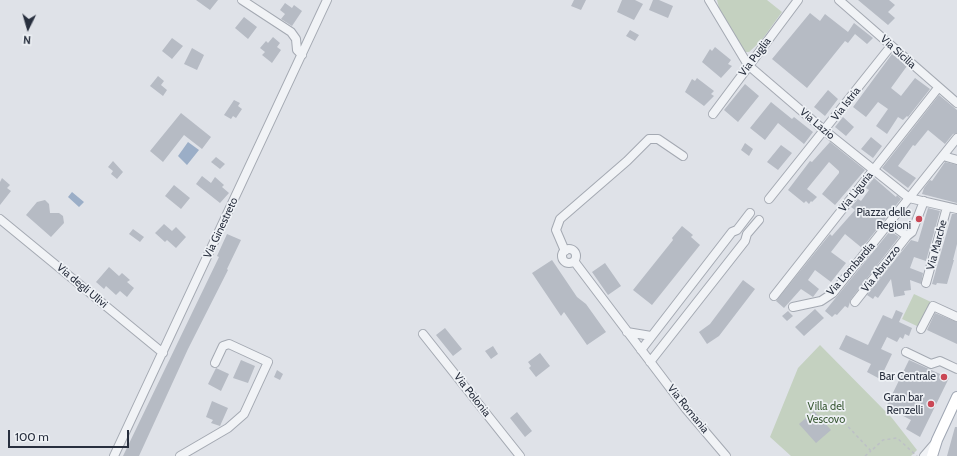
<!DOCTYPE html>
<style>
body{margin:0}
#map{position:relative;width:957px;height:456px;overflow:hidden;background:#dfe2e8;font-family:Cabin,sans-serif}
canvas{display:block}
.north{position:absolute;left:8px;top:8px;width:40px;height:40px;-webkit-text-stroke:3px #eef1f5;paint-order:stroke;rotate:185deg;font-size:11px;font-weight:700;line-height:16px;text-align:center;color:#282f3e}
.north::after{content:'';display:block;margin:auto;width:14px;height:18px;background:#282f3e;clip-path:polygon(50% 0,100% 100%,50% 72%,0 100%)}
.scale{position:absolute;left:8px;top:430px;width:121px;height:18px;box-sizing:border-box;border:2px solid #282f3e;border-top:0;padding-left:5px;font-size:12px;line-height:14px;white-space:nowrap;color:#282f3e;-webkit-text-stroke:3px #eef1f5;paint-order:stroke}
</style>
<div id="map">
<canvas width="957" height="456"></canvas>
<div class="north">N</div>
<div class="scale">100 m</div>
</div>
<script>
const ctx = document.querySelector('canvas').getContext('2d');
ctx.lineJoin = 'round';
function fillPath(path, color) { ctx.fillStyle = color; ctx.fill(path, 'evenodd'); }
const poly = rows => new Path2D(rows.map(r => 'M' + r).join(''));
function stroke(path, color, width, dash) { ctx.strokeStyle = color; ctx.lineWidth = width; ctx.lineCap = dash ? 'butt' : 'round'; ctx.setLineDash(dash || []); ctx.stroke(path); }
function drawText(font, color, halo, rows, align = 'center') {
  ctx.font = font + ' Cabin,sans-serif'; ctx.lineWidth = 3.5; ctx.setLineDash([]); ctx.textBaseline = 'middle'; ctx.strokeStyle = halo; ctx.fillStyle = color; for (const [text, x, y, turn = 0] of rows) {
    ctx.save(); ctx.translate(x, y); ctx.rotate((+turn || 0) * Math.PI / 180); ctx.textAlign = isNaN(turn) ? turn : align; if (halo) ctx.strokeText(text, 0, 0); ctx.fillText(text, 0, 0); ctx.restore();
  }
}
fillPath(poly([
 [717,0,767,0,782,12,761,41,749,52,745,52,719,8],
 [914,294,931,302,919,327,902,319],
 [820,345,892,418,917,450,911,456,791,456,770,437,798,368]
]), '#c4d1c0');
fillPath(poly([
 [188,142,199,150,187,165,178,156],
 [72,192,84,202,79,207,68,197]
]), '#9baec7');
fillPath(poly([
 [196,0,218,0,210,10],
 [574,0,586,0,581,10,571,6],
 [622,0,635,0,643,4,634,20,617,12],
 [653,0,659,0,673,6,668,18,649,10],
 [858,0,889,0,895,5,888,12,895,18,888,25],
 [285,3,292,8,294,5,302,11,292,26,281,19,285,14,280,10],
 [810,13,820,21,825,14,848,32,854,23,873,38,867,44,855,34,848,43,845,41,807,88,772,59],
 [244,17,257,27,248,39,235,28],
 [630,30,639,35,635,41,626,36],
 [273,37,280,43,277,47,281,50,272,63,262,55,265,52,260,48,266,41,268,43],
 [172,38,183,46,172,59,162,51],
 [715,47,731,60,728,64,732,66,721,78,702,62,710,49,712,51],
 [192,48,204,55,197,70,184,64],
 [892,54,907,66,891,88,901,96,915,78,930,89,908,117,907,116,903,120,898,117,887,134,876,126,888,109,878,102,866,117,853,107],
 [158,76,164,81,161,85,167,90,163,96,150,86],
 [697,78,714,91,711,94,714,96,704,106,685,92,692,79,695,81],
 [745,84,759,96,738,122,724,110],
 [828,90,838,99,825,116,814,107],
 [939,95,957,110,957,133,953,134,945,144,928,130,915,146,913,145,898,166,916,178,908,188,882,168],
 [234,100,240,103,238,106,242,109,236,118,233,116,231,119,224,115],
 [771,102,792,119,794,117,813,132,804,144,778,123,765,140,750,128],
 [181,113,211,137,202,149,184,135,163,162,150,151],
 [843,117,854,127,846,136,835,127],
 [871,137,882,146,873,158,861,149],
 [830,142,865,170,835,205,822,194,839,173,839,171,829,162,807,189,817,197,812,202,811,201,809,204,806,201,804,203,788,190,810,161,812,162],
 [745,143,753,149,749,156,741,150],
 [781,145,792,153,778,170,767,162],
 [216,157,225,164,220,169,211,162],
 [113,161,123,172,117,179,111,174,113,171,108,167],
 [945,162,957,165,957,203,922,194,924,188,930,180,932,181],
 [202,176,211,183,215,177,224,185,222,187,229,193,220,203,196,184],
 [2,178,10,185,7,188,11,191,0,205,0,182],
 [874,178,896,197,897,195,901,199,862,248,845,234,831,252,846,263,831,282,815,270,808,280,819,289,813,297,801,289,784,308,776,301,830,234,832,236,855,210,851,207,858,199,861,201,869,190,866,188],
 [174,185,190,198,181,209,165,196],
 [45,200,49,204,50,213,59,213,63,216,64,223,51,237,26,215,37,202],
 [928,208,940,211,926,261,914,257,910,268,923,273,921,284,910,280,911,290,904,291,905,295,894,297,891,279,878,298,875,296,873,299,867,295,911,240,918,242],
 [952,214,957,214,957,244,953,260,954,260,947,284,937,283,936,285,932,284],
 [164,224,172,231,176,227,186,237,176,248,167,240,165,242,155,233],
 [682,226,693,235,691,237,700,245,652,305,633,290,673,240,672,238],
 [133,229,144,237,140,242,129,234],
 [890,231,899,237,851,299,848,308,845,306,837,315,835,314,832,317,825,311],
 [227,234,241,240,227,269,228,270,188,349,139,456,123,456,219,257,217,256],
 [552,260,577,297,586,304,606,332,587,345,564,312,561,316,532,273],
 [605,263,621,286,608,295,592,272],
 [109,267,119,276,122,273,130,280,127,282,134,288,127,297,120,291,116,295,106,286,104,289,96,282],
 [743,280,755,289,719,336,707,344,699,332,710,324],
 [815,309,824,318,804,336,795,327],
 [896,310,903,313,899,322,912,328,909,336,905,334,903,339,900,337,897,342,887,337,881,349,892,354,880,379,867,372,871,364,839,349,846,335,868,345,883,315,892,319],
 [788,311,793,316,787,321,782,316],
 [935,313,957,322,957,344,927,330],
 [445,328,462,349,453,356,436,335],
 [493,346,498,354,491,359,485,351],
 [540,353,550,366,536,377,529,368,531,366,528,362],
 [241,360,255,366,248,383,233,378],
 [909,360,949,378,920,437,906,429,911,420,886,407],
 [216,368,229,374,221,391,208,384],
 [277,370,283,374,280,380,274,377],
 [212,401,228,408,220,426,211,423,213,420,206,417],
 [814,411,831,430,816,443,799,424],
 [517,412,532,431,525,437,510,418],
 [955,427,957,427,957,456,947,456]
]), '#b6bbc4');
const minor = poly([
 [242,0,291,32,296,39,297,50,302,55],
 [709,0,748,65,825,131,909,198,957,209],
 [839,0,957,103],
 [713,114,798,0],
 [943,156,957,160],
 [769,199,891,46],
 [0,219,163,353],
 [889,223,907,236,912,232,924,201],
 '562 256a7 7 0 1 1 14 0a7 7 0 1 1-14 0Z',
 [565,251,556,230,560,219,627,161,649,139,658,139,683,156],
 [574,261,686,409,726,456],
 [926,283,947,207],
 [774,296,938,88],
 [855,302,907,236],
 [793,307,821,301,833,293,957,138],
 [921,329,933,306,957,317],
 [627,332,651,336],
 [423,334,520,456],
 [641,350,732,232,737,230,750,213],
 [906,352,931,364,940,361,957,369],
 [650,362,745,241,747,234,759,220],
 [114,456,327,0],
 [180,456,228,428,244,414,268,362,229,344,223,346,215,363],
 [924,456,936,442]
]);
const major = poly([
 [932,456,937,440,957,397]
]);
stroke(minor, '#a4a9b2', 10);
stroke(major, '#9fa6b3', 12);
stroke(poly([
 [840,418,871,451,883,440,897,438,917,456],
 [865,456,871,451]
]), '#bdc0c6', 1.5, [3, 3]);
stroke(minor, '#f1f3f6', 8);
stroke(major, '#fff', 10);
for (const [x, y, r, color] of [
 [919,219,4,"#ca4755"],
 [944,377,4,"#ca4755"],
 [931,404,4,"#ca4755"]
]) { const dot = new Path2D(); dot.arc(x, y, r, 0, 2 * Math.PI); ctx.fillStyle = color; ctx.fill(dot); stroke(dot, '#eef1f5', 1.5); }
drawText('11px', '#282f3e', '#eef1f5', [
 ["Via Sicilia",898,52,42],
 ["Via Puglia",755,57,-53],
 ["Via Istria",846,104,-52],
 ["Via Lazio",817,124,40],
 ["Via Liguria",856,192,-52],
 ["Via Ginestreto",221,228,-65],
 ["Via Marche",937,245,-75],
 ["Via Lombardia",851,269,-49],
 ["Via Abruzzo",881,269,-52],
 ["Via degli Ulivi",82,286,40],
 ["Via Polonia",472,395,52],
 ["Via Romania",688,409,51]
]);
drawText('11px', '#282f3e', '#eef1f5', [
 ["Piazza delle",911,213],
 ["Regioni",911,226],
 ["Bar Centrale",936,377],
 ["Gran bar",923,398],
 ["Renzelli",923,411]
], 'right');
drawText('11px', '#3b5a36', '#eef1f5', [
 ["Villa del",826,407],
 ["Vescovo",826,420]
]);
</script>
